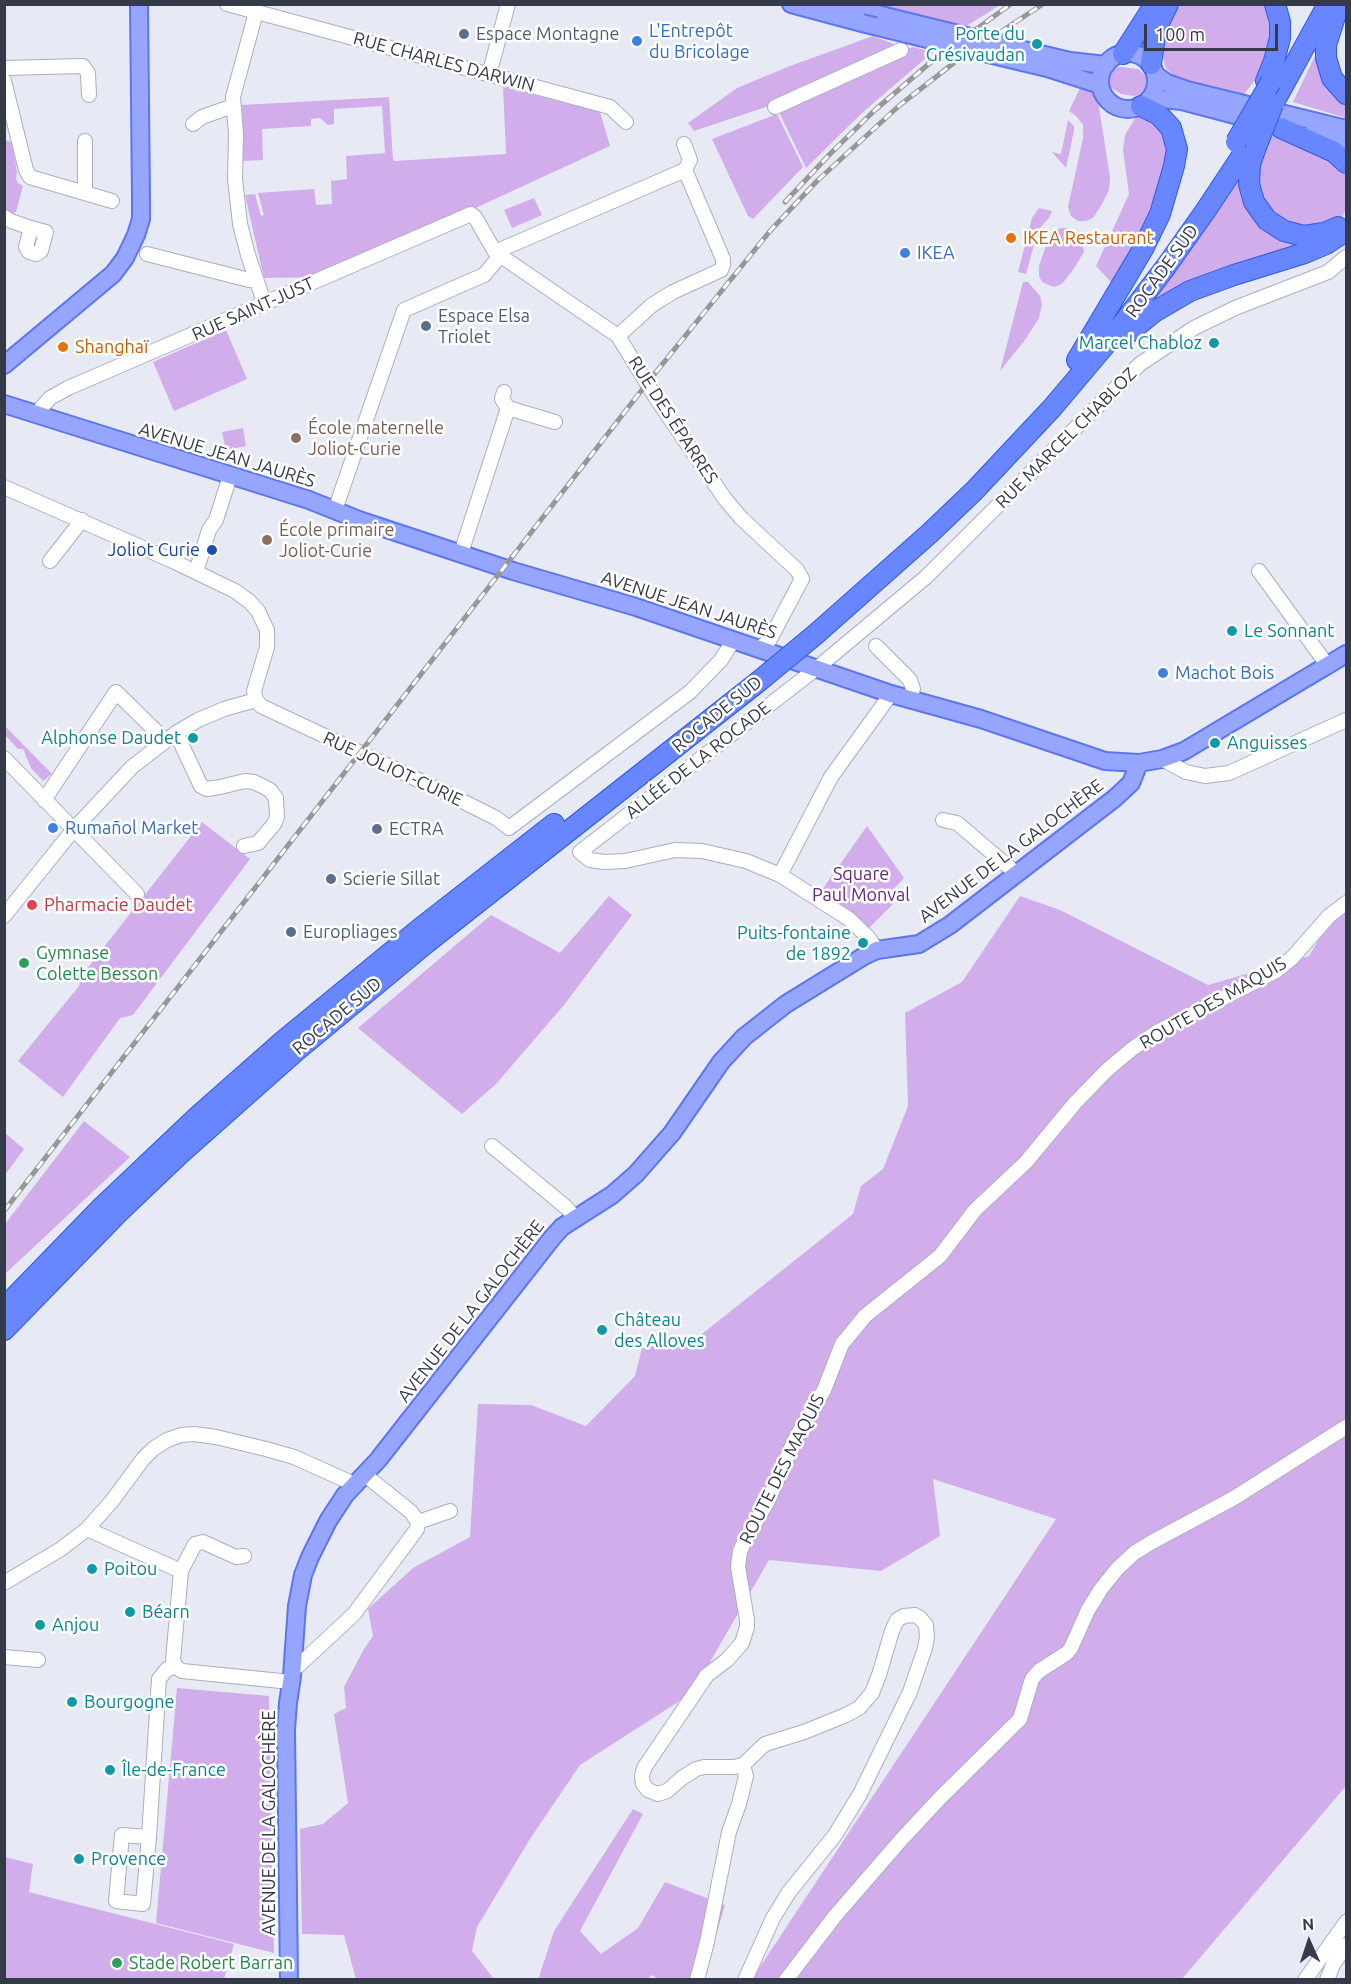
<!DOCTYPE html>
<meta charset="utf-8">
<style>
body{margin:0}
#map{position:relative;width:1351px;height:1984px;overflow:hidden;background:#e7eaf5;font-family:Ubuntu,sans-serif}
canvas{display:block}
.frame{position:absolute;inset:0;border:6px solid #353a49;pointer-events:none}
.north{position:absolute;left:1279px;top:1912px;width:60px;height:60px;-webkit-text-stroke:4px #fff;paint-order:stroke;rotate:357deg;font-size:16px;font-weight:700;line-height:24px;text-align:center;color:#353a49}
.north::after{content:'';display:block;margin:auto;width:21px;height:27px;background:#353a49;clip-path:polygon(50% 0,100% 100%,50% 72%,0 100%)}
.scale{position:absolute;left:1144px;top:24px;width:134px;height:27px;box-sizing:border-box;border:3px solid #353a49;border-top:0;padding-left:8px;font-size:18px;line-height:21px;white-space:nowrap;color:#353a49;-webkit-text-stroke:4px #fff;paint-order:stroke}
</style>
<div id="map">
<canvas width="1351" height="1984"></canvas>
<div class="frame"></div>
<div class="north">N</div>
<div class="scale">100 m</div>
</div>
<script>
const ctx = document.querySelector('canvas').getContext('2d');
ctx.lineJoin = 'round';
function fillPath(path, color) { ctx.fillStyle = color; ctx.fill(path, 'evenodd'); }
const poly = rows => new Path2D(rows.map(r => 'M' + r).join(''));
function stroke(path, color, width, dash) { ctx.strokeStyle = color; ctx.lineWidth = width; ctx.lineCap = dash ? 'butt' : 'round'; ctx.setLineDash(dash || []); ctx.stroke(path); }
function drawText(font, color, halo, rows, align = 'center') {
  ctx.font = font + ' Ubuntu,sans-serif'; ctx.lineWidth = 5; ctx.setLineDash([]); ctx.textBaseline = 'middle'; ctx.strokeStyle = halo; ctx.fillStyle = color; for (const [text, x, y, turn = 0] of rows) {
    ctx.save(); ctx.translate(x, y); ctx.rotate((+turn || 0) * Math.PI / 180); ctx.textAlign = isNaN(turn) ? turn : align; if (halo) ctx.strokeText(text, 0, 0); ctx.fillText(text, 0, 0); ctx.restore();
  }
}
fillPath(poly([
 [1266,4,1272,46,1263,71,1243,95,1175,77,1165,67,1161,39,1174,5],
 [873,5,1000,5,965,27],
 [873,36,907,49,913,47,933,52,862,113,806,168,775,104,694,131,688,123,737,88,790,66],
 [1320,45,1346,99,1346,118,1293,102],
 [1113,66,1138,69,1148,77,1148,88,1144,94,1133,96,1121,94,1107,85,1106,78],
 [1082,84,1090,87,1097,94,1110,177,1109,190,1102,204,1093,218,1086,221,1078,221,1071,216,1068,207,1083,138,1083,125,1077,117,1069,111],
 [503,87,600,112,610,146,432,228,318,277,264,278,245,195,255,194,261,216,264,215,258,193,314,189,316,205,332,204,331,181,347,179,346,156,385,153,382,106,334,109,334,124,328,125,320,118,311,119,311,126,262,129,263,160,243,161,242,105,389,97,393,160,395,161,506,154],
 [777,114,803,167,753,219,748,216,712,139],
 [1137,115,1150,117,1171,141,1153,218,1112,283,1096,266,1129,194,1123,150,1125,135],
 [1068,120,1074,126,1074,131,1066,168,1052,152,1061,154],
 [1272,136,1324,153,1346,170,1346,210,1342,217,1332,224,1306,231,1278,223,1255,186,1257,161],
 [4,140,12,142,17,172,16,179,18,183,23,186,16,212,13,213,5,209],
 [1242,174,1245,195,1305,247,1137,315],
 [534,198,542,215,512,228,504,210],
 [1039,208,1052,211,1049,218,1038,230,1026,274,1018,272,1032,218],
 [1061,228,1068,228,1075,231,1081,237,1084,252,1073,270,1062,284,1054,287,1042,282,1039,276,1039,266,1049,237,1055,230],
 [1023,282,1028,282,1040,296,1042,304,1039,318,1025,340,1000,371],
 [226,330,247,379,174,411,153,362],
 [243,428,246,446,226,450,222,432],
 [5,726,52,774,43,781,31,768,23,749,18,749,5,735],
 [202,822,250,859,133,1015,120,1018,63,1097,18,1061,79,986,82,975],
 [867,826,904,878,886,897,893,904,869,928,819,894],
 [1346,893,1346,1786,1182,1979,752,1979,1056,1519,933,1479,940,1536,881,1571,769,1560,692,1693,580,1765,530,1839,477,1927,472,1951,494,1979,356,1979,344,1935,302,1934,300,1829,323,1824,348,1803,334,1714,346,1708,344,1687,364,1649,373,1636,368,1609,413,1568,470,1537,478,1404,531,1405,586,1426,635,1376,642,1348,697,1338,853,1214,861,1186,883,1169,908,1106,905,1013,962,982,1020,896,1060,910,1208,985,1309,956],
 [609,896,632,915,564,1005,496,1084,462,1114,358,1028,491,915,560,953],
 [84,1121,130,1157,5,1274,5,1224],
 [5,1133,24,1149,5,1175,4,1175],
 [177,1688,269,1696,274,1953,156,1923],
 [633,1809,643,1814,580,1931,601,1954,638,1928,665,1882,725,1905,703,1979,658,1979,652,1975,646,1980,538,1980,554,1931],
 [5,1857,33,1864,29,1892,234,1944,224,1979,5,1979]
]), '#d2adec');
const minor = poly([
 [227,4,610,107,626,122],
 [256,12,233,97,236,133,235,179,240,224,248,255,264,302],
 [4,68,83,66,88,73,89,95],
 [489,75,508,4],
 [4,81,26,170,30,177,112,201],
 [775,107,901,50],
 [193,124,202,117,233,106],
 [85,141,85,193],
 [684,144,690,160,685,170],
 [4,217,11,221,31,228],
 [31,228,46,232,41,251,36,254,29,252,26,247,31,228],
 [495,252,685,170],
 [147,254,249,280,255,278],
 [618,336,652,305,673,292,721,270,723,265,723,259,685,170],
 [504,392,502,399,508,408],
 [36,414,50,398,68,388,471,214,475,217,495,252,618,336,656,398,725,499,741,518,797,570,802,579,769,641,758,649],
 [4,487,175,562,235,591,250,602,258,611,267,630,267,647,254,691,256,700,261,706,446,793,496,818,509,828,690,692,721,660,733,641],
 [335,510,404,310,484,275,500,256],
 [461,553,508,408,555,422],
 [50,561,82,520],
 [1259,571,1328,666],
 [196,572,209,530,216,520,230,476],
 [876,646,910,680,913,689,910,700],
 [176,733,201,786,207,789,220,787,245,781,254,782,270,790,276,798,277,817,274,824,258,843,244,846],
 [4,758,137,894],
 [1162,759,1186,772,1205,776,1229,773,1346,720],
 [44,800,116,692,166,741],
 [943,820,957,823,1017,874],
 [780,875,831,777,891,694],
 [4,916,74,829,132,767,176,733,198,720,224,709,256,700],
 [877,950,868,937,849,919,780,875,746,861,702,851,675,850,625,861,604,862,590,860,580,852,817,668,926,577,1140,364,1194,328,1235,308,1328,272,1346,257],
 [492,1146,567,1208,575,1218],
 [418,1522,450,1511],
 [87,1529,181,1571,173,1660,176,1667,182,1671,291,1682],
 [181,1571,195,1544,203,1542,236,1557,244,1556],
 [4,1583,61,1549,87,1529,112,1501,143,1459,153,1449,167,1440,181,1435,194,1434,216,1437,266,1449,294,1457,354,1484],
 [4,1657,38,1660],
 [293,1667,298,1666,354,1614,417,1529,418,1522,411,1512,364,1474],
 [149,1837,122,1835,116,1901,143,1904,149,1837,159,1679,167,1669,176,1667],
 [697,1980,707,1942,729,1832,739,1804,746,1776,743,1765],
 [745,1980,773,1918,789,1892,835,1835,860,1794,910,1692,925,1648,927,1637,926,1625,920,1618,915,1615,904,1616,897,1620,892,1631,879,1675,872,1693,859,1708,846,1715,804,1732,765,1744,743,1765,734,1767,704,1767,696,1769,682,1778,667,1791,658,1794,648,1790,643,1784,642,1776,644,1768,707,1675,727,1660,742,1643,747,1627,747,1620,738,1567,740,1551,750,1531,768,1501,794,1441,824,1390,842,1344,865,1316,940,1256,975,1210,1026,1162,1075,1103,1107,1070,1132,1049,1157,1032,1276,971,1292,958,1329,916,1346,903],
 [786,1980,835,1916,900,1841,940,1798,1020,1719,1032,1679,1039,1671,1067,1653,1071,1648,1088,1610,1101,1589,1117,1569,1134,1553,1152,1542,1234,1498,1346,1427],
 [1305,1980,1346,1922],
 [1327,1980,1333,1965,1346,1945]
]);
const major = poly([
 [791,4,862,23],
 [839,4,885,16],
 [1003,45,1070,61,1106,65],
 [980,52,1047,68,1100,85],
 '1100 81a28 28 0 1 1 56 0a28 28 0 1 1-56 0Z',
 [1156,75,1167,83,1187,90,1346,129],
 [1151,98,1182,101,1261,122],
 [1309,135,1346,144],
 [4,365,113,274,125,258,136,235,141,219,141,200,139,4],
 [4,404,309,500,359,520,513,571,636,607,891,694,981,719,1105,761,1139,763,1162,759,1184,751,1346,654],
 [289,1980,286,1729,288,1703,292,1676,297,1606,303,1575,310,1557,328,1521,345,1495,378,1460,552,1238,562,1227,612,1195,636,1174,672,1133,721,1062,744,1037,786,1004,864,956,877,950,919,944,950,925,1115,798,1131,783,1139,763]
]);
const highway = poly([
 [1339,4,1326,45,1326,58,1332,78,1346,94],
 [1123,54,1155,4],
 [1151,64,1156,29,1168,4],
 [1266,81,1274,61,1280,38,1280,22,1275,4],
 [1273,104,1328,4],
 [1281,128,1334,152,1346,163],
 [1256,147,1250,164,1249,184,1254,202,1267,220,1284,231,1304,236,1324,233,1338,227],
 [1121,339,1154,312,1190,291,1234,275,1305,253,1326,244,1346,231],
 [1077,360,1143,249,1160,214,1174,166,1177,149,1171,128,1159,115,1141,106],
 [816,634,930,533,974,491,1052,408,1117,331,1165,268,1206,210,1249,145],
 [4,1308,102,1207,198,1116,283,1041,417,931,554,824],
 [4,1330,119,1212,181,1153,296,1051,425,944,758,682]
]);
stroke(minor, '#a9aec1', 16);
stroke(major, '#5d75ee', 20);
stroke(highway, '#2c59ea', 22);
stroke(minor, '#fff', 14);
stroke(major, '#96a6ff', 16);
stroke(highway, '#6886ff', 20);
const rail = poly([
 [785,202,830,154,875,110,931,62,1011,4],
 [4,1211,648,382,770,231,817,181,900,105,955,62,1043,4]
]);
stroke(rail, '#979797', 5);
stroke(rail, '#fff', 3, [9]);
const majorBridge = poly([
 [885,16,1003,45],
 [862,23,980,52]
]);
const highwayBridge = poly([
 [1236,142,1271,82],
 [1256,147,1273,104],
 [758,682,816,634]
]);
stroke(majorBridge, '#5d75ee', 20, []);
stroke(highwayBridge, '#2c59ea', 22, []);
stroke(majorBridge, '#96a6ff', 16);
stroke(highwayBridge, '#6886ff', 20);
for (const [x, y, r, color] of [
 [464,34,6,"#5c6f8a"],
 [637,41,6,"#3f7fe0"],
 [1037,44,6,"#0f9aa8"],
 [1011,238,6,"#e8710a"],
 [905,253,6,"#3f7fe0"],
 [426,326,6,"#5c6f8a"],
 [1214,343,6,"#0f9aa8"],
 [63,347,6,"#e8710a"],
 [296,438,6,"#8d6e63"],
 [267,540,6,"#8d6e63"],
 [212,550,6,"#1a4fb4"],
 [1232,631,6,"#0f9aa8"],
 [1163,673,6,"#3f7fe0"],
 [193,738,6,"#0f9aa8"],
 [1215,743,6,"#0f9aa8"],
 [53,828,6,"#3f7fe0"],
 [377,829,6,"#5c6f8a"],
 [331,879,6,"#5c6f8a"],
 [32,905,6,"#e0444e"],
 [291,932,6,"#5c6f8a"],
 [863,943,6,"#0f9aa8"],
 [24,963,6,"#2e9e5b"],
 [602,1330,6,"#0f9aa8"],
 [92,1569,6,"#0f9aa8"],
 [130,1612,6,"#0f9aa8"],
 [40,1625,6,"#0f9aa8"],
 [72,1702,6,"#0f9aa8"],
 [110,1770,6,"#0f9aa8"],
 [79,1859,6,"#0f9aa8"],
 [117,1963,6,"#2e9e5b"]
]) { const dot = new Path2D(); dot.arc(x, y, r, 0, 2 * Math.PI); ctx.fillStyle = color; ctx.fill(dot); stroke(dot, '#fff', 2); }
drawText('18px', '#366cbe', '#fff', [
 ["L'Entrepôt",649,31],
 ["du Bricolage",649,52],
 ["IKEA",917,253],
 ["Machot Bois",1175,673],
 ["Rumañol Market",65,828]
], 'left');
drawText('18px', '#4e5e75', '#fff', [
 ["Espace Montagne",476,34],
 ["Espace Elsa",438,316],
 ["Triolet",438,337],
 ["ECTRA",389,829],
 ["Scierie Sillat",343,879],
 ["Europliages",303,932]
], 'left');
drawText('18px', '#0d838f', '#fff', [
 ["Porte du",1025,34,"right"],
 ["Grésivaudan",1025,55,"right"],
 ["Marcel Chabloz",1202,343,"right"],
 ["Le Sonnant",1244,631],
 ["Alphonse Daudet",181,738,"right"],
 ["Anguisses",1227,743],
 ["Puits-fontaine",851,933,"right"],
 ["de 1892",851,954,"right"],
 ["Château",614,1320],
 ["des Alloves",614,1341],
 ["Poitou",104,1569],
 ["Béarn",142,1612],
 ["Anjou",52,1625],
 ["Bourgogne",84,1702],
 ["Île-de-France",122,1770],
 ["Provence",91,1859]
], 'left');
drawText('18px', '#353a49', '#fff', [
 ["RUE CHARLES DARWIN",444,62,15],
 ["ROCADE SUD",1162,271,-54],
 ["RUE SAINT-JUST",253,309,-24],
 ["RUE DES ÉPARRES",673,420,57],
 ["RUE MARCEL CHABLOZ",1066,438,-45],
 ["AVENUE JEAN JAURÈS",227,455,17],
 ["AVENUE JEAN JAURÈS",689,605,18],
 ["ROCADE SUD",717,714,-39],
 ["ALLÉE DE LA ROCADE",698,760,-38],
 ["RUE JOLIOT-CURIE",393,769,25],
 ["AVENUE DE LA GALOCHÈRE",1011,851,-37],
 ["ROUTE DES MAQUIS",1213,1003,-30],
 ["ROCADE SUD",337,1016,-40],
 ["AVENUE DE LA GALOCHÈRE",471,1311,-52],
 ["ROUTE DES MAQUIS",782,1469,-63],
 ["AVENUE DE LA GALOCHÈRE",269,1823,-90]
]);
drawText('18px', '#c56008', '#fff', [
 ["IKEA Restaurant",1023,238],
 ["Shanghaï",75,347]
], 'left');
drawText('18px', '#785e54', '#fff', [
 ["École maternelle",308,428],
 ["Joliot-Curie",308,449],
 ["École primaire",279,530],
 ["Joliot-Curie",279,551]
], 'left');
drawText('18px', '#164399', '#fff', [
 ["Joliot Curie",200,550]
], 'right');
drawText('18px', '#692380', '#fff', [
 ["Square",861,874],
 ["Paul Monval",861,895]
]);
drawText('18px', '#be3a42', '#fff', [
 ["Pharmacie Daudet",44,905]
], 'left');
drawText('18px', '#27864d', '#fff', [
 ["Gymnase",36,953],
 ["Colette Besson",36,974],
 ["Stade Robert Barran",129,1963]
], 'left');
</script>
